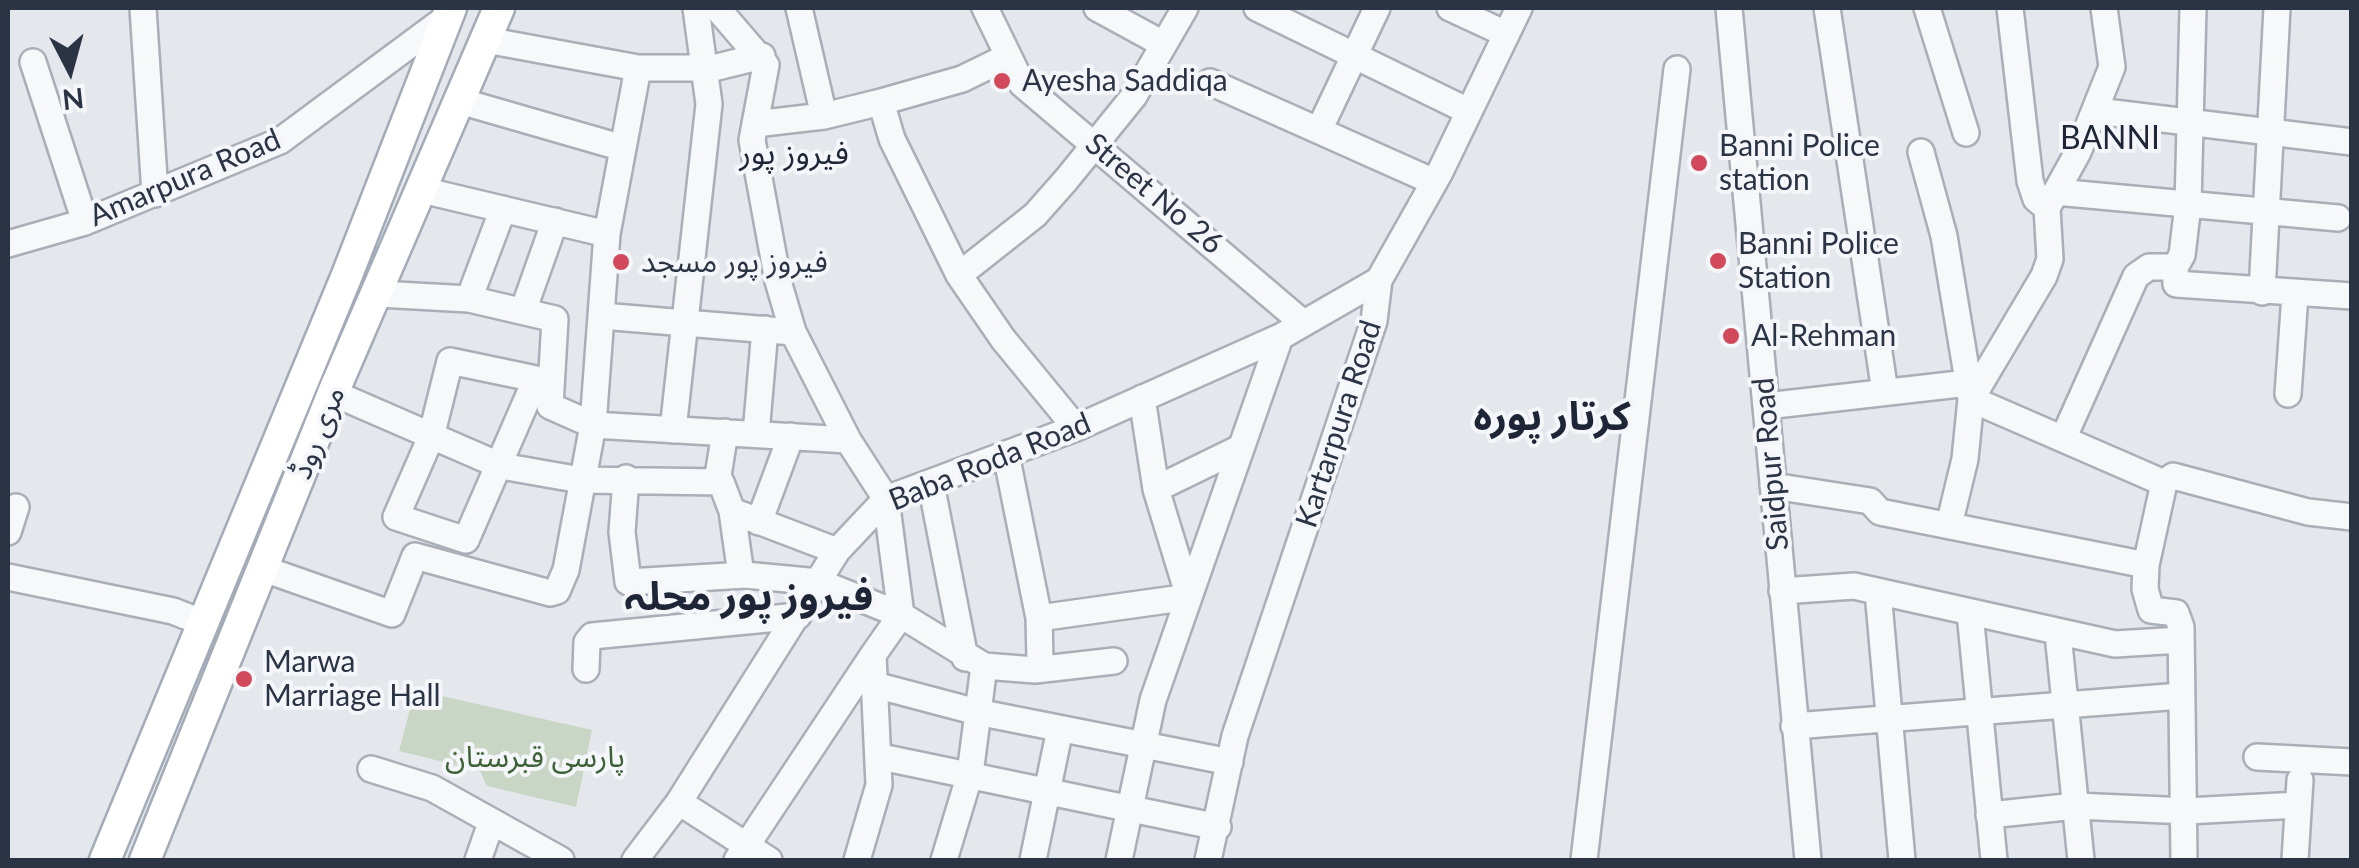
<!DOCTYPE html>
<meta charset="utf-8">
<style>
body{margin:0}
#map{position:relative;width:2359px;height:868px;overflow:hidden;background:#e4e7ec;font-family:Lato,sans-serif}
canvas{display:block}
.frame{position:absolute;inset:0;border:10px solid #2b3445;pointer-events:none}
.north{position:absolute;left:20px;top:20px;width:100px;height:100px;-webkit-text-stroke:8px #f4f6f9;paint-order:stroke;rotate:174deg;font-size:28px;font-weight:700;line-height:40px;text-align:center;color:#2b3445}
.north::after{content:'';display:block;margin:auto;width:35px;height:45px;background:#2b3445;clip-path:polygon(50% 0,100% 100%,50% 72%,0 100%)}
</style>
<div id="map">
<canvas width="2359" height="868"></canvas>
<div class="frame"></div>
<div class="north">N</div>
</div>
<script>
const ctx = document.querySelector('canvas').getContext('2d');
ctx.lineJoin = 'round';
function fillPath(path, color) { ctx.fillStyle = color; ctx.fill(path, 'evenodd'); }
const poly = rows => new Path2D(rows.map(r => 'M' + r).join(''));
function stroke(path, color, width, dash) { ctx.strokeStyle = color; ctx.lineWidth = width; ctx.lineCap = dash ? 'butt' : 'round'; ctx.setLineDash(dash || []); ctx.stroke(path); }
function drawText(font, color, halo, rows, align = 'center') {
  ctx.font = font + ' Lato,"Noto Sans Arabic",sans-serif'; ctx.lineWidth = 8; ctx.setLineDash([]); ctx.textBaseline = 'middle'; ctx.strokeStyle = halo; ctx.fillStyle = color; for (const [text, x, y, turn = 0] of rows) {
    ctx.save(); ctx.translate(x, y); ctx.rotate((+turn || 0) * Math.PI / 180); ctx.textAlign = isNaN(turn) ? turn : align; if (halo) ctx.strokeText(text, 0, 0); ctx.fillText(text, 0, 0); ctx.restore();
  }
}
fillPath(poly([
 [415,690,592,730,576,807,487,786,480,771,399,751]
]), '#c9d6c5');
const minor = poly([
 [143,8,155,194],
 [717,8,766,65,752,140,778,281,793,332,848,440,886,499,901,615,873,655,879,785,857,860],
 [799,8,824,116],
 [985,8,1022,84,1303,323],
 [1097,8,1163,44],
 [1257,8,1468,111],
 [1450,8,1506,34],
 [1729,8,1808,860],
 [1827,8,1885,392],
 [1927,8,1966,133],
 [2010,8,2030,181,2036,199,2047,208],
 [2104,8,2112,67,2078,152,2047,208,2050,259,2044,276,1971,399,2164,483,2146,565,2145,589,2151,610,2176,613,2181,627,2184,860],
 [486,40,638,68,713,68,762,56],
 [33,62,85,222],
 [1210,82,1434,182],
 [460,101,623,148],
 [881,102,892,139,959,275,1003,339,1076,428],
 [2097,111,2352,142],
 [755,124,824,116,881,102,962,79,1007,57],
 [1319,130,1377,8],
 [1921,152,1944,236,1971,399,1965,459,1949,525],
 [422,190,607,234],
 [2056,192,2338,218],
 [8,244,85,222,280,141,446,18],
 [2175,267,2176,284,2352,296],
 [959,275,1035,215,1066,180,1134,96,1185,8],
 [2262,292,2277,8],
 [379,294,469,299,555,319,550,406,593,425,848,440],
 [469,299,503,209],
 [523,311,555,221],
 [602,316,793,332],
 [450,361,536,379,466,540,396,517,431,437,450,361],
 [333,393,501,466,581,480,721,482,732,511,837,551],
 [2288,394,2295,295],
 [1766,406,1968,383],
 [673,430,709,104,696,8],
 [756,434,765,329],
 [2063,439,2136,276,2149,267,2175,267,2182,255,2188,205,2193,8],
 [1006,454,1039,618],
 [626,478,622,532,628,582,745,575,819,582,901,615,984,666,1035,670,1040,661,1039,618,1189,597,1156,489,1142,398],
 [717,482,725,432],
 [2164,483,2173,476,2308,512,2352,517],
 [931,484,965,658],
 [1773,486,1870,501,1880,512,2146,565],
 [1156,489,1240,448],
 [732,511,741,575],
 [759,522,791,436],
 [8,532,16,507],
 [264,569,392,614,415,556,550,593,557,591,566,570,593,425,607,234,638,68],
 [8,577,173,611,201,622],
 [1782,591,1854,586,2115,644,2181,640],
 [1878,592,1902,860],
 [1970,613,1994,860],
 [2058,634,2081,860],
 [586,669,587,642,592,636,798,616],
 [1035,670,1114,661],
 [875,685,977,712,1230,762],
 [1794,726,2181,696],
 [881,757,1218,827],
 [2257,757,2352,762],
 [371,769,432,788,561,860],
 [679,802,769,860],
 [1989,815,2076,806,2187,811,2298,805],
 [478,860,491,823],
 [635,860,679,802,837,551,886,499,1076,428,1280,337,1379,280],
 [737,860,873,655],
 [944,860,970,774,984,666],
 [1033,860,1060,729],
 [1119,860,1153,700,1280,337],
 [1208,860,1235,736,1374,321,1379,280,1440,172,1519,8],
 [1584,860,1677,69],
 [2295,860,2300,780]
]);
const major = poly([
 [105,860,347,275,451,8],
 [145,860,333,393,499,8]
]);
stroke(minor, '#a9aeb7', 30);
stroke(major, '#a3abb8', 35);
stroke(minor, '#f7f8fa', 25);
stroke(major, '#fff', 30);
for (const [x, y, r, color] of [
 [1002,81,10,"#d1495b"],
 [1699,163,10,"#d1495b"],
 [1718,261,10,"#d1495b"],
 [621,262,10,"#d1495b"],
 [1731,336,10,"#d1495b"],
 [244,679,10,"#d1495b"]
]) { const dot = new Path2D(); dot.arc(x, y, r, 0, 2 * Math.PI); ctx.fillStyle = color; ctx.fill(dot); stroke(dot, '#f4f6f9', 4); }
drawText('30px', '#2b3445', '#f4f6f9', [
 ["Ayesha Saddiqa",1022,81],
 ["Banni Police",1719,146],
 ["station",1719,180],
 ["Banni Police",1738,244],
 ["Station",1738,278],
 ["فیروز پور مسجد",641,262],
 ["Al-Rehman",1751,336],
 ["Marwa",264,662],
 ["Marriage Hall",264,696]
], 'left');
drawText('30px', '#2b3445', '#f4f6f9', [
 ["Amarpura Road",185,178,-23],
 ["Street No 26",1154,194,40],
 ["Kartarpura Road",1339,424,-72],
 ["مری روڈ",318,433,-68],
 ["Baba Roda Road",990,462,-22],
 ["Saidpur Road",1771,464,-95]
]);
drawText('30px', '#3f6138', '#f4f6f9', [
 ["پارسی قبرستان",535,757]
]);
drawText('32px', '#1d2536', '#f4f6f9', [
 ["BANNI",2110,139],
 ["فیروز پور",794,154]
]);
drawText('bold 40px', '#1d2536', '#f4f6f9', [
 ["کرتار پورہ",1552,417],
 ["فیروز پور محلہ",749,597]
]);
</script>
